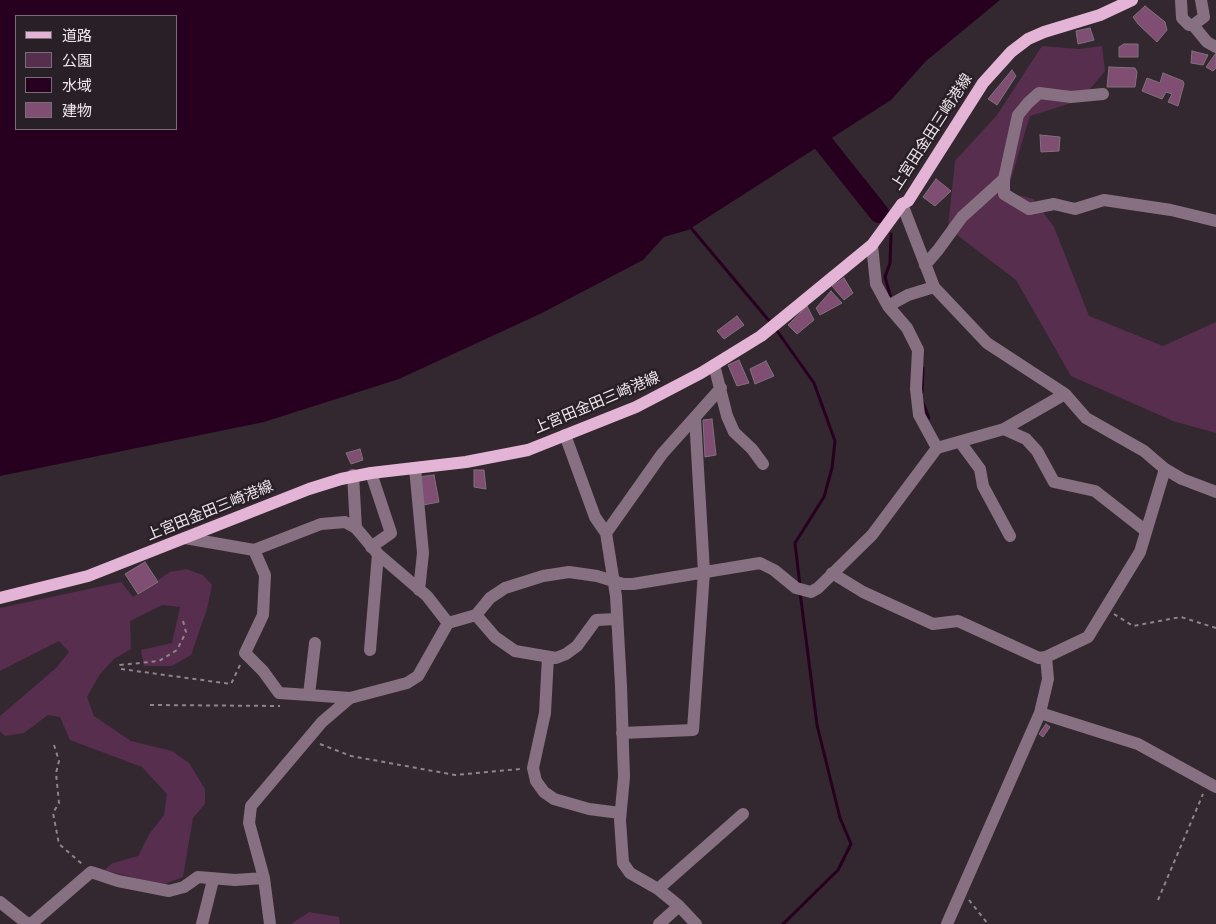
<!DOCTYPE html>
<meta charset="utf-8">
<style>
body{margin:0}
#map{position:relative;width:1216px;height:924px;overflow:hidden;background:#332830;font-family:"PT Sans","Noto Sans JP",sans-serif}
canvas{display:block}
.legend{position:absolute;left:15px;top:15px;width:162px;height:115px;box-sizing:border-box;background:#291f26;border:1px solid #786f75;margin:0;padding:6px 9px;list-style:none;font-size:15px;color:#eee7ec}
.legend li{display:flex;align-items:center;gap:10px;height:25px}
.legend b{width:25px;border:1px solid #786f75}
</style>
<div id="map">
<canvas width="1216" height="924"></canvas>
<ul class="legend">
<li><b style="height:6px;background:#e4b4d6"></b>道路</li>
<li><b style="height:14px;background:#572e4d"></b>公園</li>
<li><b style="height:14px;background:#270020"></b>水域</li>
<li><b style="height:14px;background:#7f4e72"></b>建物</li>
</ul>
</div>
<script>
const ctx = document.querySelector('canvas').getContext('2d');
ctx.lineJoin = 'round';
function fillPath(path, color) { ctx.fillStyle = color; ctx.fill(path, 'evenodd'); }
const poly = rows => new Path2D(rows.map(r => 'M' + r).join(''));
function stroke(path, color, width, dash) { ctx.strokeStyle = color; ctx.lineWidth = width; ctx.lineCap = dash ? 'butt' : 'round'; ctx.setLineDash(dash || []); ctx.stroke(path); }
function drawText(font, color, halo, rows, align = 'center') {
  ctx.font = font + ' "PT Sans","Noto Sans JP",sans-serif'; ctx.lineWidth = 5; ctx.setLineDash([]); ctx.textBaseline = 'middle'; ctx.strokeStyle = halo; ctx.fillStyle = color; for (const [text, x, y, turn = 0] of rows) {
    ctx.save(); ctx.translate(x, y); ctx.rotate((+turn || 0) * Math.PI / 180); ctx.textAlign = isNaN(turn) ? turn : align; if (halo) ctx.strokeText(text, 0, 0); ctx.fillText(text, 0, 0); ctx.restore();
  }
}
fillPath(poly([
 [1042,46,1079,49,1102,46,1105,71,1081,100,1030,116,1007,192,1033,199,1054,227,1089,316,1163,346,1216,322,1216,433,1173,421,1071,376,1016,280,948,228,955,161,997,115],
 [186,569,203,575,212,585,207,609,191,655,172,666,144,666,141,650,172,643,180,607,162,605,130,621,131,649,114,659,100,674,87,697,94,716,131,741,172,751,189,763,205,789,205,804,193,818,183,877,162,885,104,870,113,863,138,856,150,833,164,815,167,794,142,767,70,740,60,717,48,715,24,733,5,736,0,731,0,716,56,668,69,652,59,641,0,671,0,608,121,582,133,597,170,572],
 [309,912,339,917,340,924,291,924]
]), '#572e4d');
fillPath(poly([
 [0,0,1000,0,926,61,891,100,688,230,664,237,643,260,542,313,399,379,264,422,0,476],
 [16,16,176,16,176,129,16,129]
]), '#270020');
stroke(poly([
 [691,228,771,323],
 [891,234,890,263,885,277,891,298],
 [775,328,814,383,835,441,832,468,824,497,795,543,800,586],
 [922,392,923,368],
 [923,403,929,418],
 [783,924,838,870,851,844,840,818,817,725,800,592]
]), '#270020', 3);
stroke(poly([
 [824,144,879,213]
]), '#270020', 20);
const building = poly([
 [1145,6,1165,22,1167,30,1157,42,1138,24,1133,17,1145,6],
 [1090,28,1094,40,1078,44,1076,31,1090,28],
 [1124,44,1138,44,1138,57,1119,57,1119,47,1124,44],
 [1192,51,1208,55,1203,65,1191,63,1192,51],
 [1216,53,1216,68,1213,71,1206,67,1216,53],
 [1109,67,1135,68,1137,72,1135,87,1107,87,1109,67],
 [1012,70,1016,76,997,105,988,99,1012,70],
 [1163,73,1183,81,1184,84,1178,106,1168,102,1172,94,1166,92,1162,99,1142,91,1147,78,1160,83,1163,73],
 [1040,135,1060,137,1059,151,1041,152,1040,135],
 [936,179,951,191,935,206,923,197,936,179],
 [844,278,853,293,844,300,832,286,844,278],
 [831,291,842,303,820,315,816,308,831,291],
 [807,306,814,320,797,334,788,325,807,306],
 [737,316,744,325,724,339,717,331,737,316],
 [739,360,749,383,737,386,728,365,739,360],
 [766,361,774,376,755,384,750,369,766,361],
 [712,419,716,455,705,457,703,420,712,419],
 [360,449,363,460,351,464,346,453,360,449],
 [474,470,484,470,486,489,474,487,474,470],
 [434,475,439,502,423,505,418,477,434,475],
 [145,562,158,582,138,594,125,574,145,562],
 [1046,724,1050,727,1043,737,1039,734,1046,724]
]);
fillPath(building, '#7f4e72');
stroke(building, '#7f727b', 1);
stroke(poly([
 [1114,614,1133,626,1181,617,1216,628],
 [183,621,186,632,177,650,159,661,120,665,121,669,231,684,240,665],
 [150,705,280,706],
 [320,744,351,756,455,775,520,769],
 [54,745,59,761,56,773,59,803,53,813,59,844,82,864],
 [969,900,988,924],
 [1158,900,1203,794]
]), '#8e858b', 2, [4, 4]);
stroke(poly([
 [1181,0,1182,18,1189,25,1193,25,1207,42,1216,47],
 [1193,25,1204,17,1201,0],
 [1103,94,1071,97,1039,93,1028,103,1018,115,1004,179,1004,194,1029,209,1054,204,1075,209,1104,200,1171,210,1216,221],
 [902,204,934,287,987,343,1065,394,1086,418,1144,451,1165,469,1182,479,1216,492],
 [872,245,876,284,888,306,907,328,918,350,916,389,919,415,937,448],
 [925,265,938,250,962,217,1004,179],
 [888,306,908,295,934,287],
 [714,365,727,416,734,432,752,449,763,464],
 [1004,429,1026,439,1037,451,1054,482,1095,491,1146,531],
 [565,435,595,517,606,533,616,596,621,686,624,777,620,820,623,863,630,873,658,889,679,906,696,924],
 [960,442,980,469,983,486,1010,536],
 [415,468,423,553,419,590],
 [353,475,356,528],
 [606,533,662,454,721,388],
 [185,538,254,550,321,524,345,522,356,528,378,554,427,596,448,623],
 [371,547,391,533,371,473],
 [254,550,265,575,263,615,245,653,263,671,279,693,309,695,315,643],
 [832,573,863,592,933,624,958,621,1039,658,1046,657,1088,637,1140,552,1165,469],
 [476,615,495,637,515,651,556,658,566,654,577,646,596,620,616,619],
 [448,623,476,615,490,598,505,588,543,576,569,572,597,576,623,584,633,584,760,563,774,570,796,588,811,592,818,588,872,535,937,448,1004,429,1065,394],
 [370,650,378,554],
 [548,657,545,713,533,768,536,781,544,792,554,799,589,809,620,813],
 [309,695,350,698],
 [1040,713,1138,744,1216,787],
 [622,733,693,730,704,572,695,417],
 [658,889,743,814],
 [0,902,25,922,31,924,91,872,118,881,169,891,184,887,198,877,235,880,264,878],
 [202,924,213,880],
 [270,924,264,878,249,823,251,806,322,722,350,698,407,683,418,676,448,623],
 [659,924,679,906],
 [947,924,1040,713,1048,679,1046,657]
]), '#877081', 12);
stroke(poly([
 [0,598,88,576,309,489,341,479,371,473,466,462,528,450,636,407,701,373,761,336,872,245,902,204,908,201,983,83,1011,52,1028,39,1044,32,1100,15,1132,0]
]), '#e4b4d6', 12);
drawText('15px', '#eee7ec', '#291f26', [
 ["上宮田金田三崎港線",932,132,-57],
 ["上宮田金田三崎港線",597,403,-23],
 ["上宮田金田三崎港線",210,511,-22]
]);
</script>
